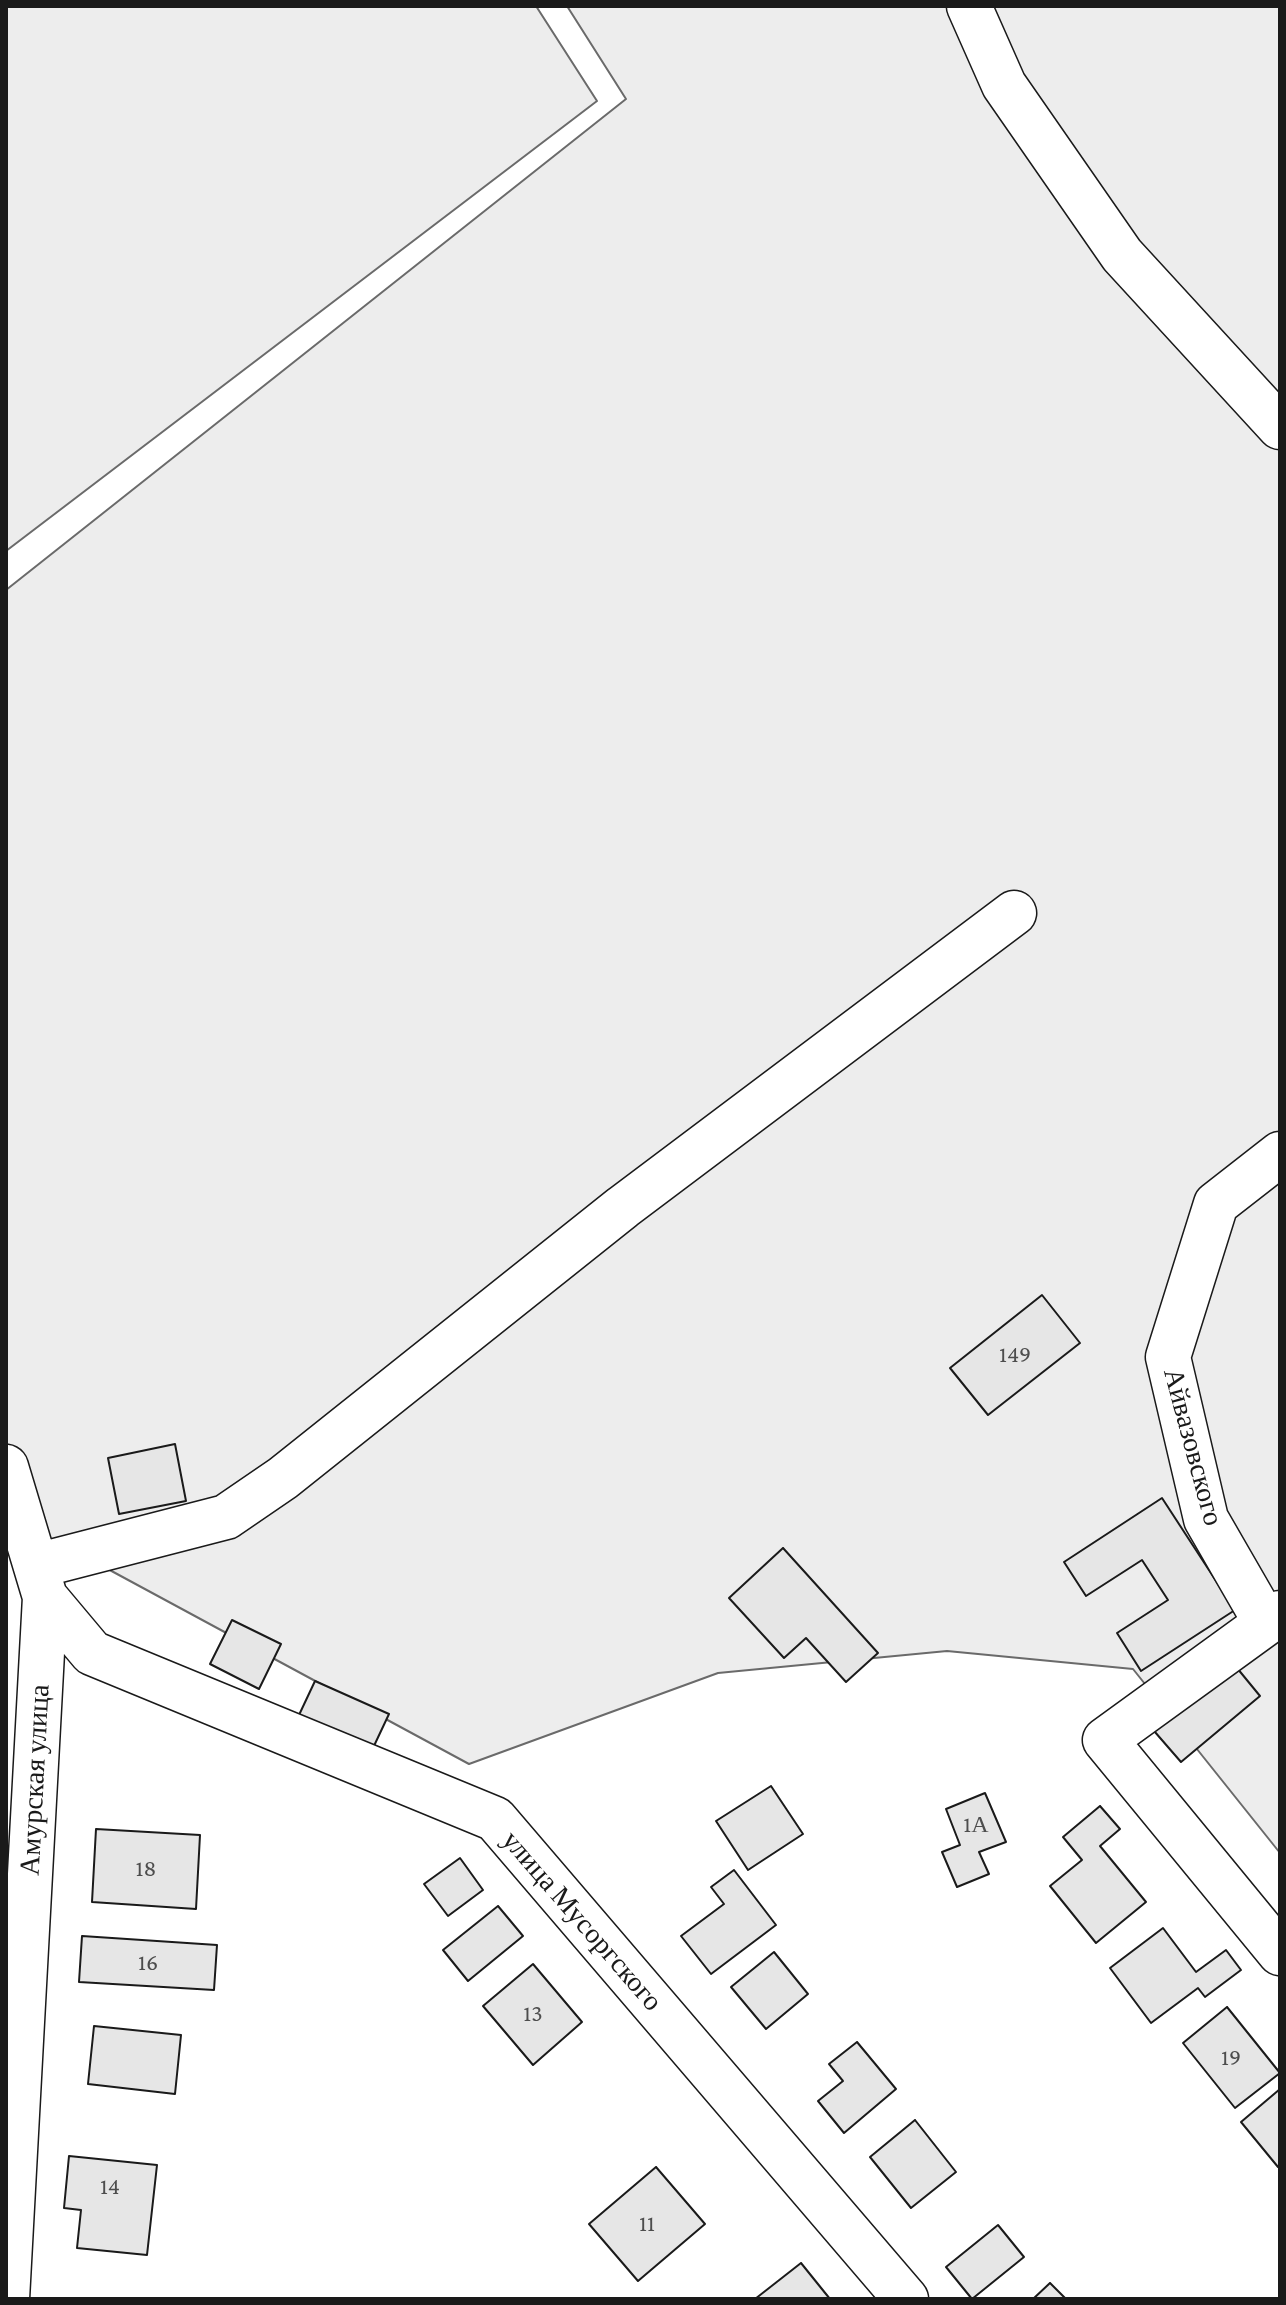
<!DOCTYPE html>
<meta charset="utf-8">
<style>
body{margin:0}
#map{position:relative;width:1286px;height:2305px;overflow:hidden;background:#fff;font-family:"Crimson Pro",serif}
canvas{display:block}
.frame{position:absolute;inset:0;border:8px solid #1a1a1a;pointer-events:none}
</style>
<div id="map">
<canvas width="1286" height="2305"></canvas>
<div class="frame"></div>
</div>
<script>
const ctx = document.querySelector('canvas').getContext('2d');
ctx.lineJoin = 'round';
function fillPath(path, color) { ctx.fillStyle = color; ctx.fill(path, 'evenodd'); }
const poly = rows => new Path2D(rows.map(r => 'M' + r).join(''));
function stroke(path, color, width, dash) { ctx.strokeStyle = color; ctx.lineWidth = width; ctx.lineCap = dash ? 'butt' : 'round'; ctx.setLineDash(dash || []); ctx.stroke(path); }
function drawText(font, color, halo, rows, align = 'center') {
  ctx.font = font + ' "Crimson Pro",serif'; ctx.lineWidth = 6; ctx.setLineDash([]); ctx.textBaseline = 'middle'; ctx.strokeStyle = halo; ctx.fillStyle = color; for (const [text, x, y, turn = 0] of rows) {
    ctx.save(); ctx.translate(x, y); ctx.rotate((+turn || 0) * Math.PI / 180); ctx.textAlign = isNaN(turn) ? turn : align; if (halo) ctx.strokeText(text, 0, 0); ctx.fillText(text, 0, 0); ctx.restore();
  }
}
const green = poly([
 [6,6,536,6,597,101,6,551,6,6],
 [567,6,1280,6,1280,1853,1133,1669,947,1651,718,1673,469,1764,93,1561,6,1552,6,590,626,99,567,6]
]);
fillPath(green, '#ededed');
stroke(green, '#6a6a6a', 2);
const building = poly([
 [1042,1295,1080,1343,988,1415,950,1368,1042,1295],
 [175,1444,186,1501,119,1514,108,1458,175,1444],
 [1162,1498,1235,1610,1141,1671,1117,1633,1168,1600,1142,1560,1086,1596,1064,1562,1162,1498],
 [783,1548,878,1653,846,1682,806,1638,784,1658,729,1598,783,1548],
 [232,1620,281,1644,259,1689,210,1664,232,1620],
 [1228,1657,1260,1696,1181,1762,1148,1724,1228,1657],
 [315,1681,389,1714,373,1748,299,1715,315,1681],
 [771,1786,803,1834,748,1870,716,1821,771,1786],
 [985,1793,1006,1842,979,1852,989,1874,957,1887,942,1852,960,1845,946,1809,985,1793],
 [1100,1806,1120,1829,1100,1846,1146,1902,1096,1943,1050,1886,1082,1860,1063,1837,1100,1806],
 [96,1829,200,1835,196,1909,92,1902,96,1829],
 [460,1858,483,1890,448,1916,424,1884,460,1858],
 [734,1870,776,1925,711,1974,681,1936,724,1904,711,1887,734,1870],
 [498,1906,523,1936,468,1981,443,1950,498,1906],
 [1163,1928,1196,1972,1226,1950,1241,1970,1205,1997,1198,1988,1151,2023,1110,1968,1163,1928],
 [82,1936,217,1945,214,1990,79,1982,82,1936],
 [774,1952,808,1994,766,2029,731,1987,774,1952],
 [533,1964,582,2022,533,2065,483,2006,533,1964],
 [1227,2007,1280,2073,1235,2108,1183,2043,1227,2007],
 [94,2026,181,2035,175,2094,88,2084,94,2026],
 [857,2042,896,2089,844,2133,818,2101,843,2081,829,2064,857,2042],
 [1280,2089,1280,2165,1278,2167,1241,2122,1280,2089],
 [915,2120,956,2172,911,2208,870,2157,915,2120],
 [69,2156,157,2165,147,2255,77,2248,81,2210,64,2208,69,2156],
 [656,2167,705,2224,638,2281,589,2224,656,2167],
 [998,2225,1024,2257,972,2299,946,2267,998,2225],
 [801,2263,830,2299,755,2299,801,2263],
 [1050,2283,1066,2299,1033,2299,1050,2283]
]);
fillPath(building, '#e6e6e6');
stroke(building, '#1a1a1a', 2);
const minor = poly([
 [969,6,1004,85,1122,255,1280,427],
 [6,1467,45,1597,7,2299],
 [36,1566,226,1517,283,1478,623,1207,1014,913],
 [45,1597,92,1653,495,1819,906,2299],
 [1280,1613,1105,1740,1280,1953],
 [1266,1623,1206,1519,1168,1357,1216,1204,1280,1154]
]);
stroke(minor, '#1a1a1a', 47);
stroke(minor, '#fff', 44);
drawText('24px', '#4d4d4d', null, [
 ["149",1015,1355],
 ["1А",976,1825],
 ["18",146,1869],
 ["16",148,1963],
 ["13",533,2014],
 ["19",1231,2058],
 ["14",110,2187],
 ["11",647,2224]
]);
drawText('28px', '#1a1a1a', '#fff', [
 ["Айвазовского",1193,1447,75],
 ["Амурская улица",35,1780,-87],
 ["улица Мусоргского",582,1921,49]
]);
</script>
